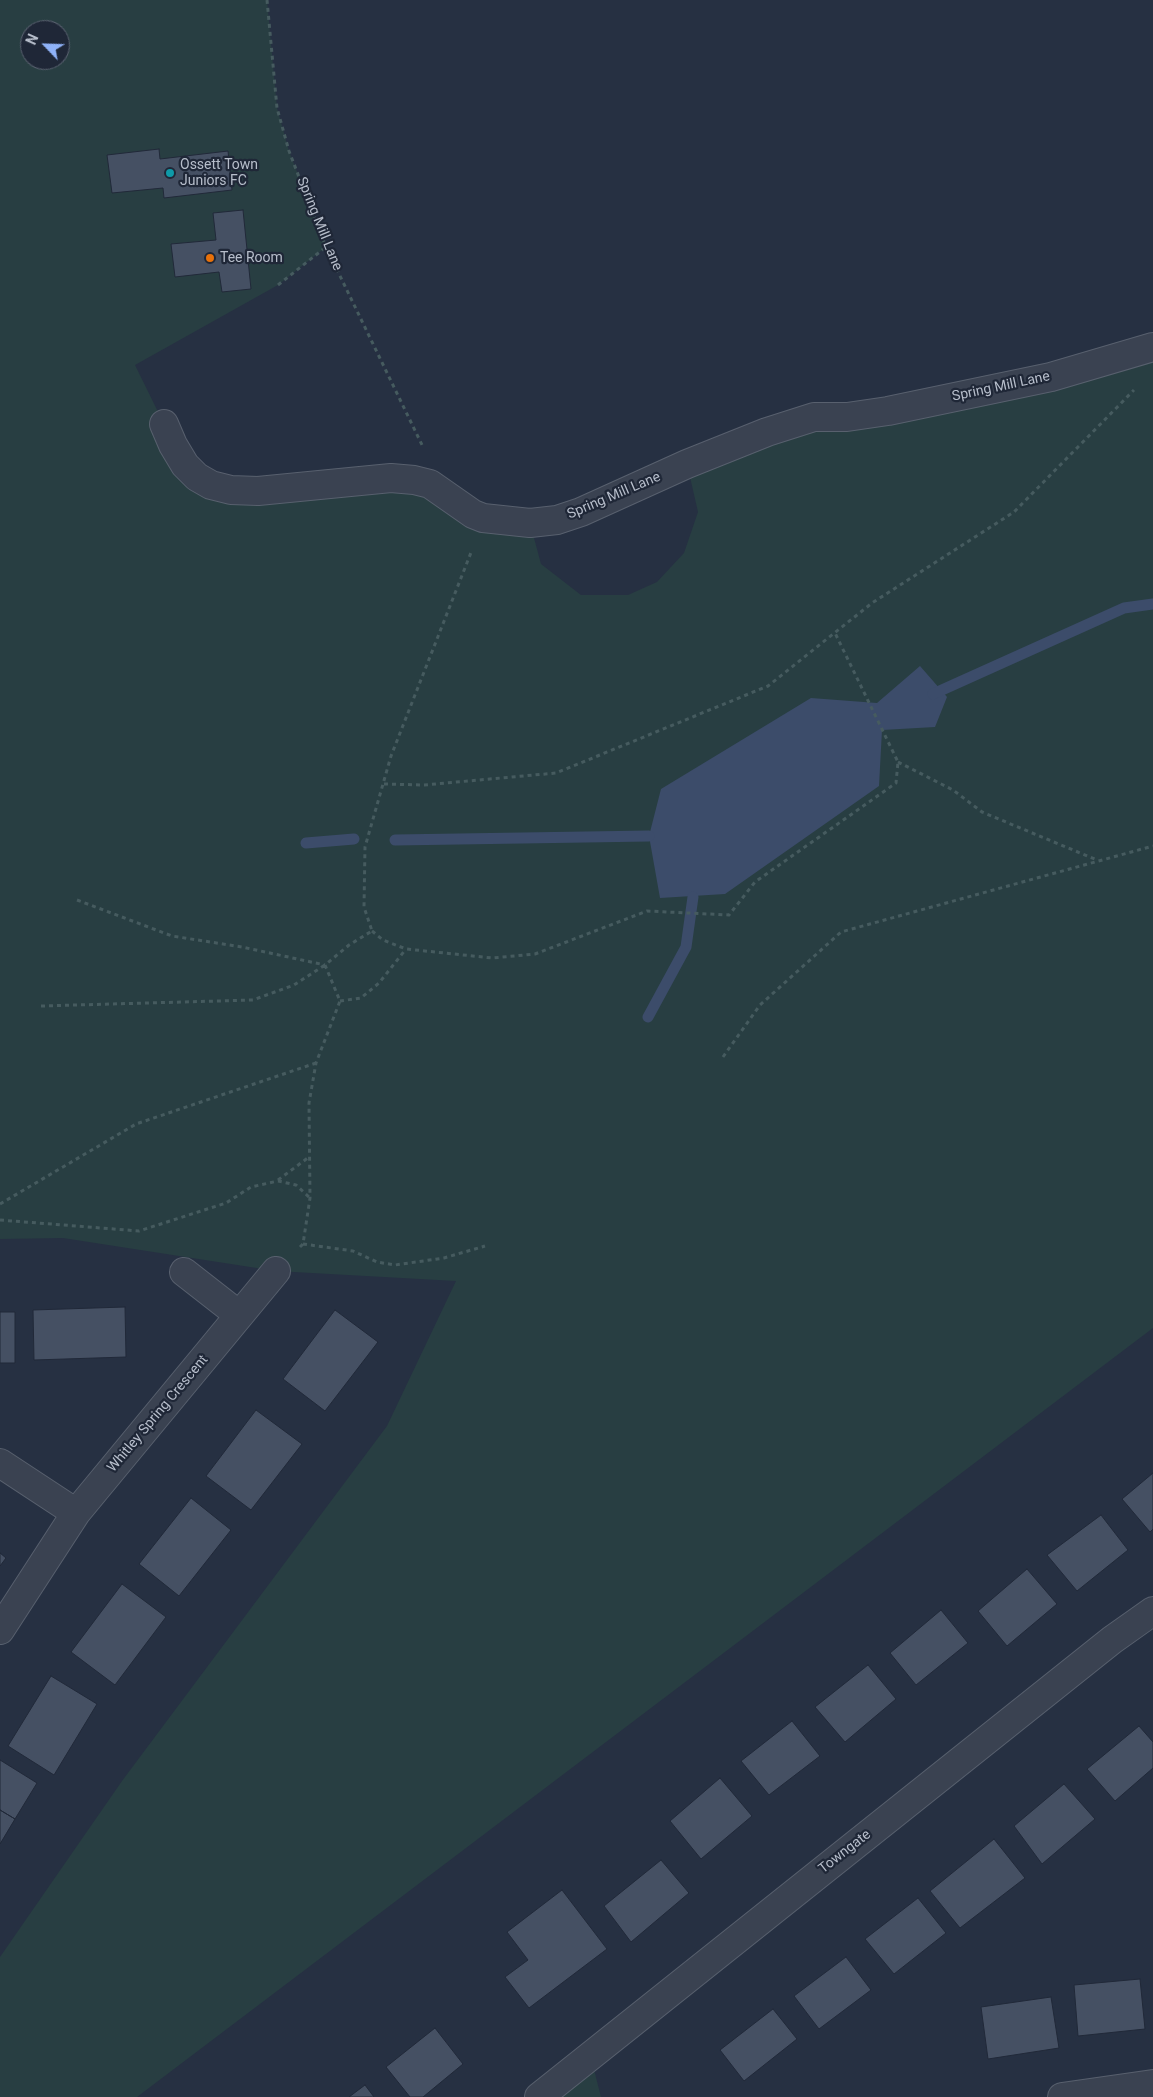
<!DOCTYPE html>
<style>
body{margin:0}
#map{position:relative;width:1153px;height:2097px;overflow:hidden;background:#263042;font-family:Roboto,sans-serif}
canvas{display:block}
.north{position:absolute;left:20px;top:20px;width:50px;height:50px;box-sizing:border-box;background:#1f2737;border:1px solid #5c6372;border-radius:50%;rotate:294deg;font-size:14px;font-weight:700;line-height:20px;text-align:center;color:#b7becb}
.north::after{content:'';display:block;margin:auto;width:18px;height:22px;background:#8fb2f8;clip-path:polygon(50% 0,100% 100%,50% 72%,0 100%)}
</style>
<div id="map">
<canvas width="1153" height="2097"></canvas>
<div class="north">N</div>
</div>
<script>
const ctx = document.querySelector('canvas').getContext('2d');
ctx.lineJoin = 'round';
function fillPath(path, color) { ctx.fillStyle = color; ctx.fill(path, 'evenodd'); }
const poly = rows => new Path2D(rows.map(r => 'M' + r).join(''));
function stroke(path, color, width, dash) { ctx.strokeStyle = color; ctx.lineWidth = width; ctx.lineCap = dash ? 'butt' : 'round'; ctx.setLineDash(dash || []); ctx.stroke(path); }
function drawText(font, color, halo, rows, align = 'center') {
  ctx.font = font + ' Roboto,sans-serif'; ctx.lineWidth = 4.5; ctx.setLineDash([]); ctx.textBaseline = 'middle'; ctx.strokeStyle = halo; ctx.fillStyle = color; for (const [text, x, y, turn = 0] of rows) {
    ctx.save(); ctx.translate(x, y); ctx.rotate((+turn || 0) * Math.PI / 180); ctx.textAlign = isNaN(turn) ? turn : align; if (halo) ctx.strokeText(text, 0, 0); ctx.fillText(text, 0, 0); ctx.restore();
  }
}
fillPath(poly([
 [0,0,267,0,277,108,289,151,326,247,278,285,135,365,164,424,197,477,391,478,530,523,541,564,581,595,628,595,657,582,684,553,698,512,687,464,767,432,1153,347,1153,1328,137,2097,0,2097,0,1957,122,1781,387,1426,456,1281,276,1271,63,1238,0,1239],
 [30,30,60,30,60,60,30,60],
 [590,2054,601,2097,540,2097]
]), '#283e42');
fillPath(poly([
 [920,666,947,697,935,727,882,730,879,786,725,894,660,898,649,836,661,789,811,698,877,703]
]), '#3c4c6a');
stroke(poly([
 [933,694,1124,608,1153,604],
 [395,840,649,836],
 [306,843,354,839],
 [648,1017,686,947,693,897]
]), '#3c4c6a', 11);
const building = poly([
 [159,149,160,159,228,151,232,190,164,198,163,188,112,193,107,155,159,149],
 [243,210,251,289,222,292,219,272,175,277,171,244,216,240,213,213,243,210],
 [125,1307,126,1357,34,1360,33,1310,125,1307],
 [335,1310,378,1342,325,1411,283,1379,335,1310],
 [0,1312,15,1312,15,1363,0,1363,0,1312],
 [256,1410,302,1444,251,1510,206,1476,256,1410],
 [1153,1473,1153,1529,1150,1532,1122,1499,1153,1473],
 [191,1498,231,1530,179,1596,139,1564,191,1498],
 [1101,1515,1128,1550,1077,1591,1047,1555,1101,1515],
 [0,1553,6,1558,0,1566,0,1553],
 [1027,1569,1057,1604,1007,1646,978,1611,1027,1569],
 [122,1584,166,1617,115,1685,71,1652,122,1584],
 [941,1610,968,1643,916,1685,890,1653,941,1610],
 [868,1665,896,1699,845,1742,815,1707,868,1665],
 [51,1676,97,1704,54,1775,8,1746,51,1676],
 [792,1721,820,1756,769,1795,741,1761,792,1721],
 [1139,1726,1153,1742,1153,1768,1115,1801,1087,1769,1139,1726],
 [0,1760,37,1783,15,1819,0,1810,0,1760],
 [720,1778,752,1816,701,1859,670,1821,720,1778],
 [1064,1784,1095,1819,1042,1864,1014,1826,1064,1784],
 [0,1810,15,1819,0,1844,0,1810],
 [994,1839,1025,1878,960,1928,930,1891,994,1839],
 [661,1860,689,1893,631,1942,604,1906,661,1860],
 [562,1890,607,1949,529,2008,505,1977,528,1960,507,1932,562,1890],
 [918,1898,946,1933,894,1974,865,1939,918,1898],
 [846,1957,871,1990,819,2029,794,1996,846,1957],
 [1140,1979,1145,2029,1078,2036,1074,1985,1140,1979],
 [1051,1997,1059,2048,988,2059,981,2007,1051,1997],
 [773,2009,797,2039,744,2081,720,2050,773,2009],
 [435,2028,463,2064,423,2097,410,2097,386,2067,435,2028],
 [365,2085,374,2097,349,2097,365,2085]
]);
fillPath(building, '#455063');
stroke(building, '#212939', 1);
const minor = poly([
 [164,424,173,445,185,465,197,477,211,485,231,490,258,491,391,478,414,480,430,484,473,514,483,518,530,523,557,520,581,512,687,464,767,432,814,417,847,417,888,411,1051,377,1153,347],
 [184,1272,239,1315],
 [0,1463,76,1513],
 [0,1630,76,1513,276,1271],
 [539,2097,1112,1640,1153,1611],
 [1062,2097,1153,2084]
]);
stroke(minor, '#58606e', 30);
stroke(poly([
 [267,0,277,108,289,151,326,247,423,447],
 [278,285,326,247],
 [898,762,953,790,982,812,1097,860],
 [384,784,424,785,556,773,768,686,872,603,1014,512,1134,390],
 [77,900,172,936,242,947,325,965],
 [372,931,383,940,406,949,492,958,535,954,647,911,729,915,755,882,896,783,898,762,835,633],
 [340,1001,361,998,379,983,406,949],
 [41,1006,253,1000,294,985,325,965],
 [723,1057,760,1005,841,932,1153,846],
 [278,1180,309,1157],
 [0,1204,136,1124,316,1063],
 [0,1220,139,1231,226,1203,251,1187,278,1181,296,1185,309,1197],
 [303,1244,353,1251,377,1262,395,1265,444,1258,485,1246],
 [300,1247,303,1244,310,1198,309,1103,316,1063,340,1001,325,965,349,945,372,931,364,907,365,847,391,756,472,550]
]), '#465b5f', 3, [4, 4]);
stroke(minor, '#3a4251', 28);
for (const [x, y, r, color] of [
 [170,173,5,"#0f9aa8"],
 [210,258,5,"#e8710a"]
]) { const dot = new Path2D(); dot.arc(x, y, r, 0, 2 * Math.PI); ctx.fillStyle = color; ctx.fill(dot); stroke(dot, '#1f2737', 2); }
drawText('14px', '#b7becb', '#1f2737', [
 ["Ossett Town",180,165],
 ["Juniors FC",180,181],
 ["Tee Room",220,258]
], 'left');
drawText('14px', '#b7becb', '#1f2737', [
 ["Spring Mill Lane",319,224,68],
 ["Spring Mill Lane",1001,387,-12],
 ["Spring Mill Lane",614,496,-23],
 ["Whitley Spring Crescent",158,1414,-50],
 ["Towngate",845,1852,-38]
]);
</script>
